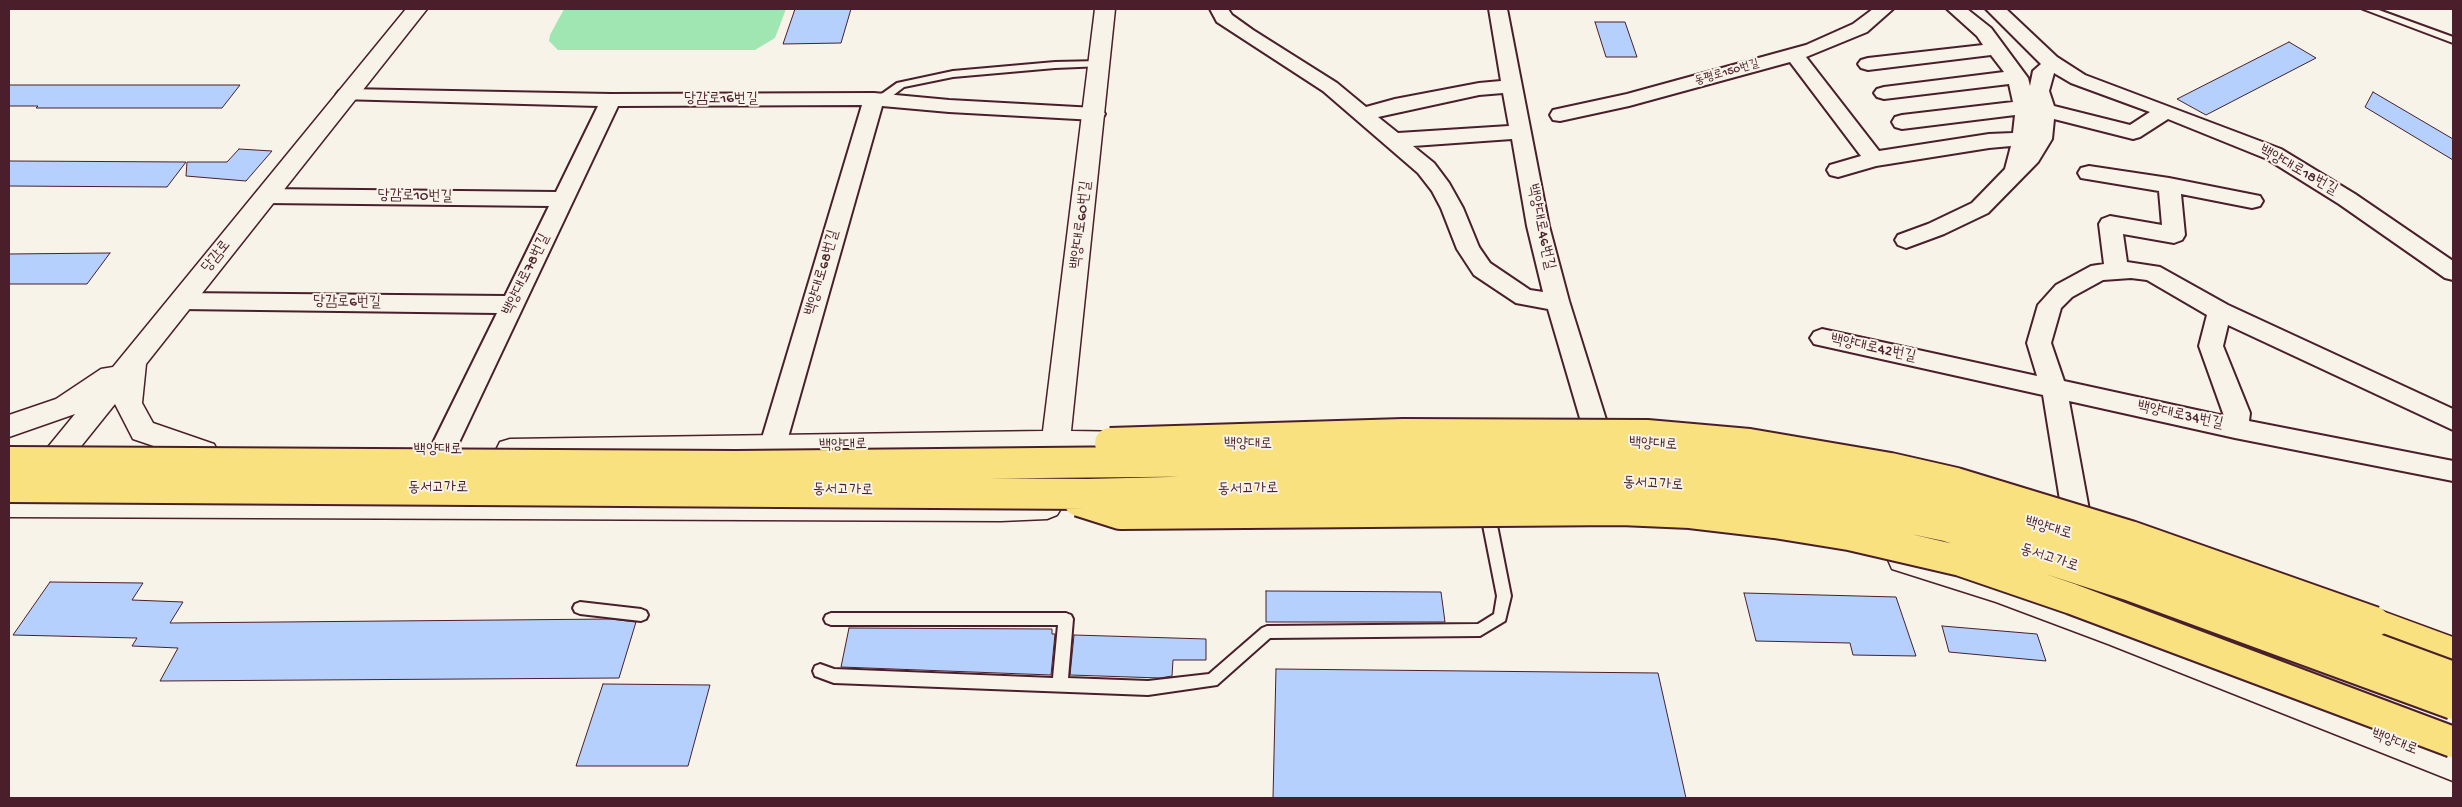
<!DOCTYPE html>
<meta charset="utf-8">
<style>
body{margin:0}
#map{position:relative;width:2462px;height:807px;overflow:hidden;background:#f7f3e8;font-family:"Gochi Hand",sans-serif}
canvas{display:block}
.frame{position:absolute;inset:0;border:10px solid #4a1f2b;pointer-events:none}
</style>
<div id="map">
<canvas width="2462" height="807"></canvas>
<div class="frame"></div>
</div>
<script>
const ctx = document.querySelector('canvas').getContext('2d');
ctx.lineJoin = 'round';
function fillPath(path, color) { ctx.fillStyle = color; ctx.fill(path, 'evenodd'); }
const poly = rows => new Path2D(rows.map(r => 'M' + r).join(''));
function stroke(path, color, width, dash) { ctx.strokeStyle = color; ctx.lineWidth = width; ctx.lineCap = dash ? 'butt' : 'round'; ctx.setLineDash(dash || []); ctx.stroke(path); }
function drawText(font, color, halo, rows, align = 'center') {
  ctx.font = font + ' "Gochi Hand","Poor Story",sans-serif'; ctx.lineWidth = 4; ctx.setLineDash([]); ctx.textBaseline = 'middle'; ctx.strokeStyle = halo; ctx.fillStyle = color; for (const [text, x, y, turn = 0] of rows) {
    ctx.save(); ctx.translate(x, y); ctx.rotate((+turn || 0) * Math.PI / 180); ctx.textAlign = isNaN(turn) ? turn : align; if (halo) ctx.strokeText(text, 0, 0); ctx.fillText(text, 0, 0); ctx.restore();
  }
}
fillPath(poly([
 [564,9,786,9,775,38,755,50,558,50,549,41,550,35]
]), '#a0e6b3');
const building = poly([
 [795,9,851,9,841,43,783,44,795,9],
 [1595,22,1625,22,1637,57,1606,57,1595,22],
 [2289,42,2316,58,2206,115,2177,99,2289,42],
 [9,85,240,85,222,108,36,108,38,106,9,106,9,85],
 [2373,92,2453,139,2453,160,2365,107,2373,92],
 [239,149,272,151,246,181,186,176,187,162,227,162,239,149],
 [9,161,186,162,167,187,9,186,9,161],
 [110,253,87,284,9,284,9,254,110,253],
 [50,582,143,583,132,600,183,602,170,623,611,619,636,622,619,678,160,681,178,648,132,646,137,638,13,635,50,582],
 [1266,591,1441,592,1445,622,1266,622,1266,591],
 [1744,593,1896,597,1916,656,1853,655,1850,643,1756,641,1744,593],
 [1942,626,2037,634,2046,661,1949,652,1942,626],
 [849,628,1052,629,1052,634,1055,634,1051,675,841,667,849,628],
 [1074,635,1206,639,1206,660,1173,660,1172,676,1160,678,1070,675,1074,635],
 [1276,669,1658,673,1686,798,1273,798,1276,669],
 [603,684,710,685,688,766,576,766,603,684]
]);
fillPath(building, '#b6d0fe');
stroke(building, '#4a1f2b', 1);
const lane = poly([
 [2363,9,2376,9,2453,37,2453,43,2363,9],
 [1100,61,1105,64,1103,66,1055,68,953,77,904,87,891,97,878,101,874,102,869,99,883,93,897,83,953,71,1055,62,1100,61],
 [1487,505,1492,506,1494,510,1511,596,1505,621,1480,636,1270,638,1217,685,1148,695,834,683,815,676,813,671,815,666,820,664,834,669,1053,678,1058,625,831,625,826,623,824,619,826,615,831,613,1066,613,1071,615,1073,619,1068,678,1148,681,1209,674,1262,628,1267,626,1478,624,1494,614,1497,596,1480,510,1482,506,1487,505],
 [580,602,641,609,646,611,648,615,646,619,641,621,580,614,575,612,573,608,575,604,580,602]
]);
const street = poly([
 [1210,9,1228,9,1232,15,1253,30,1337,83,1366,107,1395,99,1479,83,1501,81,1489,9,1507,9,1549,226,1569,301,1613,442,1609,449,1600,452,1591,449,1587,442,1548,309,1516,303,1474,275,1457,249,1441,208,1432,191,1418,173,1323,91,1217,22,1210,9],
 [1503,93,1509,126,1398,133,1378,117,1479,95,1503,93],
 [1512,139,1527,226,1543,292,1530,290,1490,263,1479,247,1463,208,1449,183,1434,163,1413,146,1512,139],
 [1873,9,1893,9,1867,32,1806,57,1879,151,1989,134,2013,133,2015,115,1902,129,1895,127,1892,122,1895,117,1902,115,2013,102,2009,84,1884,99,1877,97,1874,93,1877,89,1884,87,2004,72,1991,55,1868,70,1861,68,1858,64,1861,60,1868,58,1983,45,1977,36,1947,9,1967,9,1991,28,2028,78,2030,86,2033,71,2041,64,1986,9,2006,9,2057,57,2085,75,2281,149,2355,194,2453,261,2453,280,2445,278,2339,204,2267,159,2168,119,2140,137,2133,139,2054,119,2052,139,2038,162,1988,213,1944,234,1906,248,1898,245,1895,240,1898,235,1928,224,1972,203,2005,169,2011,146,1989,148,1876,166,1838,177,1830,175,1827,170,1830,165,1861,156,1790,62,1629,106,1560,121,1553,120,1550,115,1553,110,1627,94,1806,45,1853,24,1873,9],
 [2054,73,2071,83,2150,112,2130,125,2054,106,2049,91,2054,73],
 [346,89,611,94,874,93,949,100,1095,108,1102,109,1105,114,1102,119,1095,120,949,112,882,106,785,448,781,455,772,458,763,455,759,448,862,105,618,106,455,451,451,458,442,461,433,458,429,451,497,313,181,309,173,307,169,301,173,295,181,293,505,296,549,206,266,203,258,201,255,196,258,191,266,189,556,192,598,106,339,99,336,95,339,91,346,89],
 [2089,166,2169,178,2260,196,2263,201,2260,206,2252,208,2181,194,2185,235,2182,240,2174,243,2123,234,2127,262,2160,267,2228,305,2453,409,2453,430,2228,325,2223,346,2250,413,2249,421,2453,461,2453,481,2235,438,2069,401,2094,537,2090,545,2080,548,2070,545,2066,537,2043,395,1814,344,1810,338,1814,332,1822,329,2037,376,2027,343,2038,305,2056,285,2091,266,2104,264,2099,224,2102,219,2110,216,2162,225,2159,191,2081,178,2078,173,2081,168,2089,166],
 [2131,278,2147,280,2207,315,2199,346,2224,416,2064,381,2051,343,2061,308,2072,297,2103,280,2131,278]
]);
const secondary = poly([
 [406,9,427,9,146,364,142,403,153,423,214,444,218,452,214,460,204,463,133,439,115,404,50,485,40,489,30,485,26,477,30,469,75,414,9,437,9,415,56,399,101,369,113,367,406,9],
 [1095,9,1115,9,1071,431,1132,432,1142,435,1146,443,1142,451,1132,454,1069,453,1064,467,1054,470,1044,467,1040,459,1040,453,693,460,510,461,500,458,496,450,500,442,510,439,1043,431,1095,9],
 [9,493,1001,497,1047,495,1057,499,1062,507,1057,515,1047,519,1001,521,9,517,9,493],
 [1903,547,1999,577,2130,624,2453,749,2453,781,2108,644,1996,602,1892,569,1888,560,1892,551,1903,547]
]);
const highway = poly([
 [2374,608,2453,637,2453,665,2363,632,2358,622,2363,612,2374,608]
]);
stroke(lane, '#4a1f2b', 4);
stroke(street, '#4a1f2b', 4);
stroke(secondary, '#4a1f2b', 3);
stroke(highway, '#4a1f2b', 3);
fillPath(lane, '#f7f3e8');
fillPath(street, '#f7f3e8');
fillPath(secondary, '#f7f3e8');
fillPath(highway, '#fae180');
const highwayBridge = poly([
 [1110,443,1403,434,1647,435,1749,444,1890,468,1956,483,2130,536,2374,622],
 [9,462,736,466,1646,457,1755,464,1869,485,1947,503,2124,556,2453,677],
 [9,487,1088,494,1575,482,1660,484,1761,491,1850,506,1946,526,2128,585,2453,704],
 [1079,501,1120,514,1621,510,1690,513,1775,523,1849,535,1961,561,2072,599,2453,742]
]);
stroke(highwayBridge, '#4a1f2b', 34, []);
stroke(highwayBridge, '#fae180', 30);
drawText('12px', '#4a1f2b', '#f7f3e8', [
 ["동평로150번길",1727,73,-16]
]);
drawText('15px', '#4a1f2b', '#f7f3e8', [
 ["당감로16번길",721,100],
 ["백양대로18번길",2298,171,29],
 ["당감로10번길",415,197,1],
 ["백양대로60번길",1082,225,-83],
 ["백양대로46번길",1540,227,78],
 ["당감로",217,257,-51],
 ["백양대로68번길",823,273,-74],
 ["백양대로78번길",527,275,-64],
 ["당감로6번길",347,303,1],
 ["백양대로42번길",1873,349,12],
 ["백양대로34번길",2180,416,12],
 ["백양대로",1248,445,1],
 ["백양대로",1653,445,3],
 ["백양대로",843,446,-1],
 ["백양대로",438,451],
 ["동서고가로",1653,485,3],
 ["동서고가로",438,489],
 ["동서고가로",1248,490,-1],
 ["동서고가로",843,491,1],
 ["백양대로",2048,529,16],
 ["동서고가로",2049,559,18],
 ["백양대로",2394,743,21]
]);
</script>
